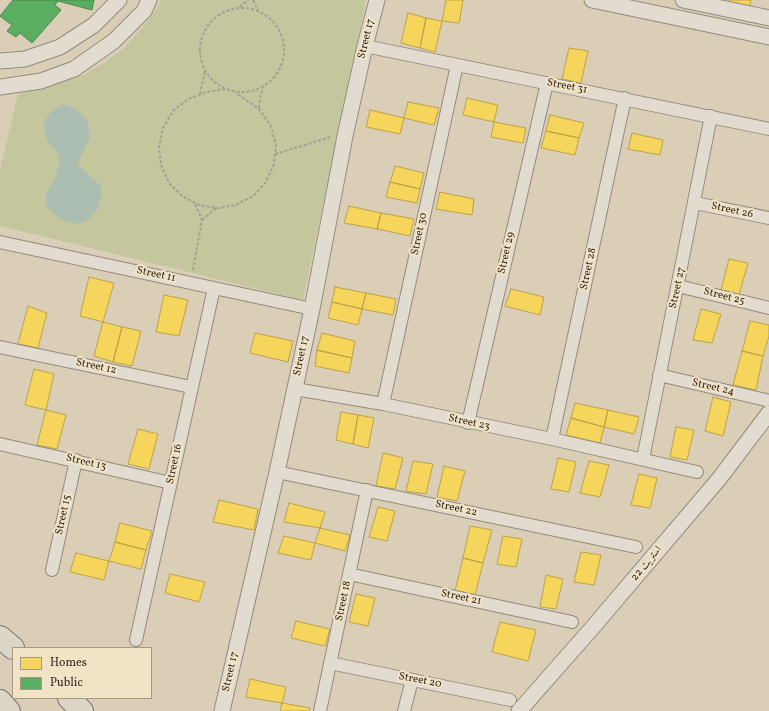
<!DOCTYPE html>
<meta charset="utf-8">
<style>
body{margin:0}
#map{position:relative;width:769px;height:711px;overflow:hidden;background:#dacfb6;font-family:Vollkorn,serif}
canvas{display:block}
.legend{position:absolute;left:12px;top:647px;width:140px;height:52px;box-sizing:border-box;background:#f1e4c6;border:1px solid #a59984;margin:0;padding:5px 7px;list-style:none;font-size:12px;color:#342820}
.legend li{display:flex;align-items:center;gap:8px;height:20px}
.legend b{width:20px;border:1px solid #a59984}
</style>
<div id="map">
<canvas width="769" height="711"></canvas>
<ul class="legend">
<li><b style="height:11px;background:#f6d55c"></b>Homes</li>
<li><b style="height:11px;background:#5aae61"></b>Public</li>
</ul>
</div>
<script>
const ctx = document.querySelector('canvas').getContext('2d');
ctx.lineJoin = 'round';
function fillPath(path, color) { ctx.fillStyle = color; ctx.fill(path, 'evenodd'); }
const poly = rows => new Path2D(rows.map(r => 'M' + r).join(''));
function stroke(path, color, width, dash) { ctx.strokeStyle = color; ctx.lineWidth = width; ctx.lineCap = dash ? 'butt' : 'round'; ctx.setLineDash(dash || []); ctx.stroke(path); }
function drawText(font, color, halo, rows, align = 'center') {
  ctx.font = font + ' Vollkorn,Amiri,serif'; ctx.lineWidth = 4; ctx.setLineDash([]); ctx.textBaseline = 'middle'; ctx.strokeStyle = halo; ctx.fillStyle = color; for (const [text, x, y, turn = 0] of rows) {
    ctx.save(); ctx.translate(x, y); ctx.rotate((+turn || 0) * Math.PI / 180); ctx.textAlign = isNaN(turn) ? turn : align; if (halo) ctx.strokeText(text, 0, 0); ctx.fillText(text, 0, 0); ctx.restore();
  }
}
fillPath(poly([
 [162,0,366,0,303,300,0,226,0,170,18,94,83,75,104,63,123,49,146,24]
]), '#c4c69e');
fillPath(poly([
 [63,104,75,108,88,121,90,139,78,161,79,166,95,180,100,185,102,194,97,210,88,220,77,224,61,219,52,213,46,204,46,193,56,176,60,161,59,155,47,140,44,128,45,120,52,111]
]), '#acbeb1');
const homes = poly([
 [446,0,463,0,459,23,442,21,446,0],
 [730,0,751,0,749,8,729,4,730,0],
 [408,13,426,18,420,48,401,43,408,13],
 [426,18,442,21,435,52,420,48,426,18],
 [569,48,588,51,581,83,562,79,569,48],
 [467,98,498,105,494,122,463,115,467,98],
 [408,102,439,108,434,125,404,118,408,102],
 [370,110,404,118,400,134,366,127,370,110],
 [550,115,584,123,579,138,546,131,550,115],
 [494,122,526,128,523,143,491,137,494,122],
 [546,131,579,138,575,155,541,148,546,131],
 [632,133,663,140,660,155,628,149,632,133],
 [395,166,424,173,420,189,390,182,395,166],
 [390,182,420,189,417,203,386,197,390,182],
 [440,192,474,199,472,215,436,209,440,192],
 [349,206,381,213,377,229,344,223,349,206],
 [381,213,414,219,410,236,377,229,381,213],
 [729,259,748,263,739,295,721,290,729,259],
 [89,277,114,283,103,322,80,316,89,277],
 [335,287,366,293,362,309,332,302,335,287],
 [511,289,544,297,540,315,505,306,511,289],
 [366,293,396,299,393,315,362,309,366,293],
 [164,295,188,300,179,336,156,332,164,295],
 [332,302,362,309,358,325,328,318,332,302],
 [28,306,47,313,38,348,18,344,28,306],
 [701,309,721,314,712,343,693,340,701,309],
 [750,321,769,325,769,336,763,356,742,351,750,321],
 [103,322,122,327,113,362,94,356,103,322],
 [122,327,141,331,132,366,113,362,122,327],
 [255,333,293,341,288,362,250,353,255,333],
 [322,333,355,341,352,358,317,350,322,333],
 [317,350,352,358,349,373,315,366,317,350],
 [742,351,763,356,756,390,733,385,742,351],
 [34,369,54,374,46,410,25,405,34,369],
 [713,397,731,402,723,436,705,431,713,397],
 [575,403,608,410,604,427,571,418,575,403],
 [46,410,66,415,57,449,37,445,46,410],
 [608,410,639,417,634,434,604,427,608,410],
 [341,412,358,415,353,444,336,440,341,412],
 [358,415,374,418,368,448,353,444,358,415],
 [571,418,604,427,600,443,566,435,571,418],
 [676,427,694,430,687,460,670,457,676,427],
 [138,429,158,434,149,469,128,464,138,429],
 [383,453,403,458,395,489,376,486,383,453],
 [558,458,576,462,569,492,551,489,558,458],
 [413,461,433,464,426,494,406,491,413,461],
 [589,461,609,465,600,497,580,493,589,461],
 [444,466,465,471,457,501,437,497,444,466],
 [639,474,657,478,650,508,631,505,639,474],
 [219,500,258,509,254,530,213,522,219,500],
 [289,503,325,512,320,528,284,522,289,503],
 [378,507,395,511,387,541,369,537,378,507],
 [120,523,152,531,146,550,115,542,120,523],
 [470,526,492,530,483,563,463,558,470,526],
 [320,528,350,535,345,551,315,543,320,528],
 [284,536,315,543,311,560,278,553,284,536],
 [503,536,522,539,516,567,497,564,503,536],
 [115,542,146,550,141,569,109,561,115,542],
 [581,552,601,555,594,585,574,582,581,552],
 [76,553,109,561,104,580,70,572,76,553],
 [463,558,483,563,475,595,455,591,463,558],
 [170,574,205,582,199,602,165,593,170,574],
 [546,575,563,579,556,609,540,607,546,575],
 [356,594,375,598,368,626,349,622,356,594],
 [296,621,330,629,325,646,291,638,296,621],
 [500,622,536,630,528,661,492,652,500,622],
 [250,679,286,687,282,703,246,697,250,679],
 [282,703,310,708,309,711,280,711,282,703]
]);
fillPath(homes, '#f6d55c');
stroke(homes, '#bca14a', 1);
const public = poly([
 [13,0,94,0,92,10,58,1,55,5,61,10,32,43,20,33,16,37,7,31,12,25,0,16,13,0]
]);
fillPath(public, '#5aae61');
stroke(public, '#4f864e', 1);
const minor = poly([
 [365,46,769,129],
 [695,203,769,218],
 [0,242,312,309],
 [678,286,769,308],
 [0,347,191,387],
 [659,375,766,400],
 [295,389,383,404,552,439,697,472],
 [383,404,457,65],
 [468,423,547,83],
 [552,439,625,98],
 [0,444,171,483],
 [643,459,711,116],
 [277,472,636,547],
 [52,570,76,460],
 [349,574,572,622],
 [136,640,214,288],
 [330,663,510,700],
 [320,711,367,490],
 [404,711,412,680]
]);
const tertiary = poly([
 [592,0,769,37],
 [683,0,769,18],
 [0,61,25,59,60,47,94,25,119,0],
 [0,87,41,81,74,69,114,41,144,11,149,0],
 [222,711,277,472,312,309,345,136,365,46,377,0],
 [519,711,593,627,719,479,769,413]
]);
const motorway = poly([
 [0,637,13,648],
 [69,698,82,711],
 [0,701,9,711]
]);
stroke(minor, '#928a7c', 14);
stroke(tertiary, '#928a7c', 17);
stroke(motorway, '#7b7467', 24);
stroke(poly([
 [253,0,258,10],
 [240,7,248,0],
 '200 50a42 42 0 1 1 84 0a42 42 0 1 1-84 0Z',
 [225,89,207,92,188,99,173,111,163,128,159,147,161,165,169,183,182,196,199,205,218,208,236,205,253,196,266,182,274,164,276,145,271,126,259,109,236,93],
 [200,94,205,71],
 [259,108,260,98,263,87],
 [275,154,331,137],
 [202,220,216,208],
 [193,270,202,220,195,204]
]), '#a49f95', 2, [3, 2]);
stroke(minor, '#e2dcd0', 12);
stroke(tertiary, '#e2dcd0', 15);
stroke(motorway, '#ddd6c8', 22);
drawText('11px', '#342820', '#f1e4c6', [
 ["Street 17",367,39,-76],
 ["Street 31",567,87,11],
 ["Street 26",732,211,12],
 ["Street 30",420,234,-78],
 ["Street 29",507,253,-77],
 ["Street 28",589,269,-78],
 ["Street 11",156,275,12],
 ["Street 27",678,288,-78],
 ["Street 25",724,297,14],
 ["Street 17",302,356,-78],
 ["Street 12",96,367,12],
 ["Street 24",713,388,13],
 ["Street 23",469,423,12],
 ["Street 13",86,463,13],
 ["Street 16",175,464,-78],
 ["Street 22",456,509,12],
 ["Street 15",64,515,-78],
 ["اسٹریٹ 22",647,564,-50],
 ["Street 21",461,598,12],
 ["Street 18",344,601,-78],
 ["Street 17",231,672,-77],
 ["Street 20",420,681,11]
]);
</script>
